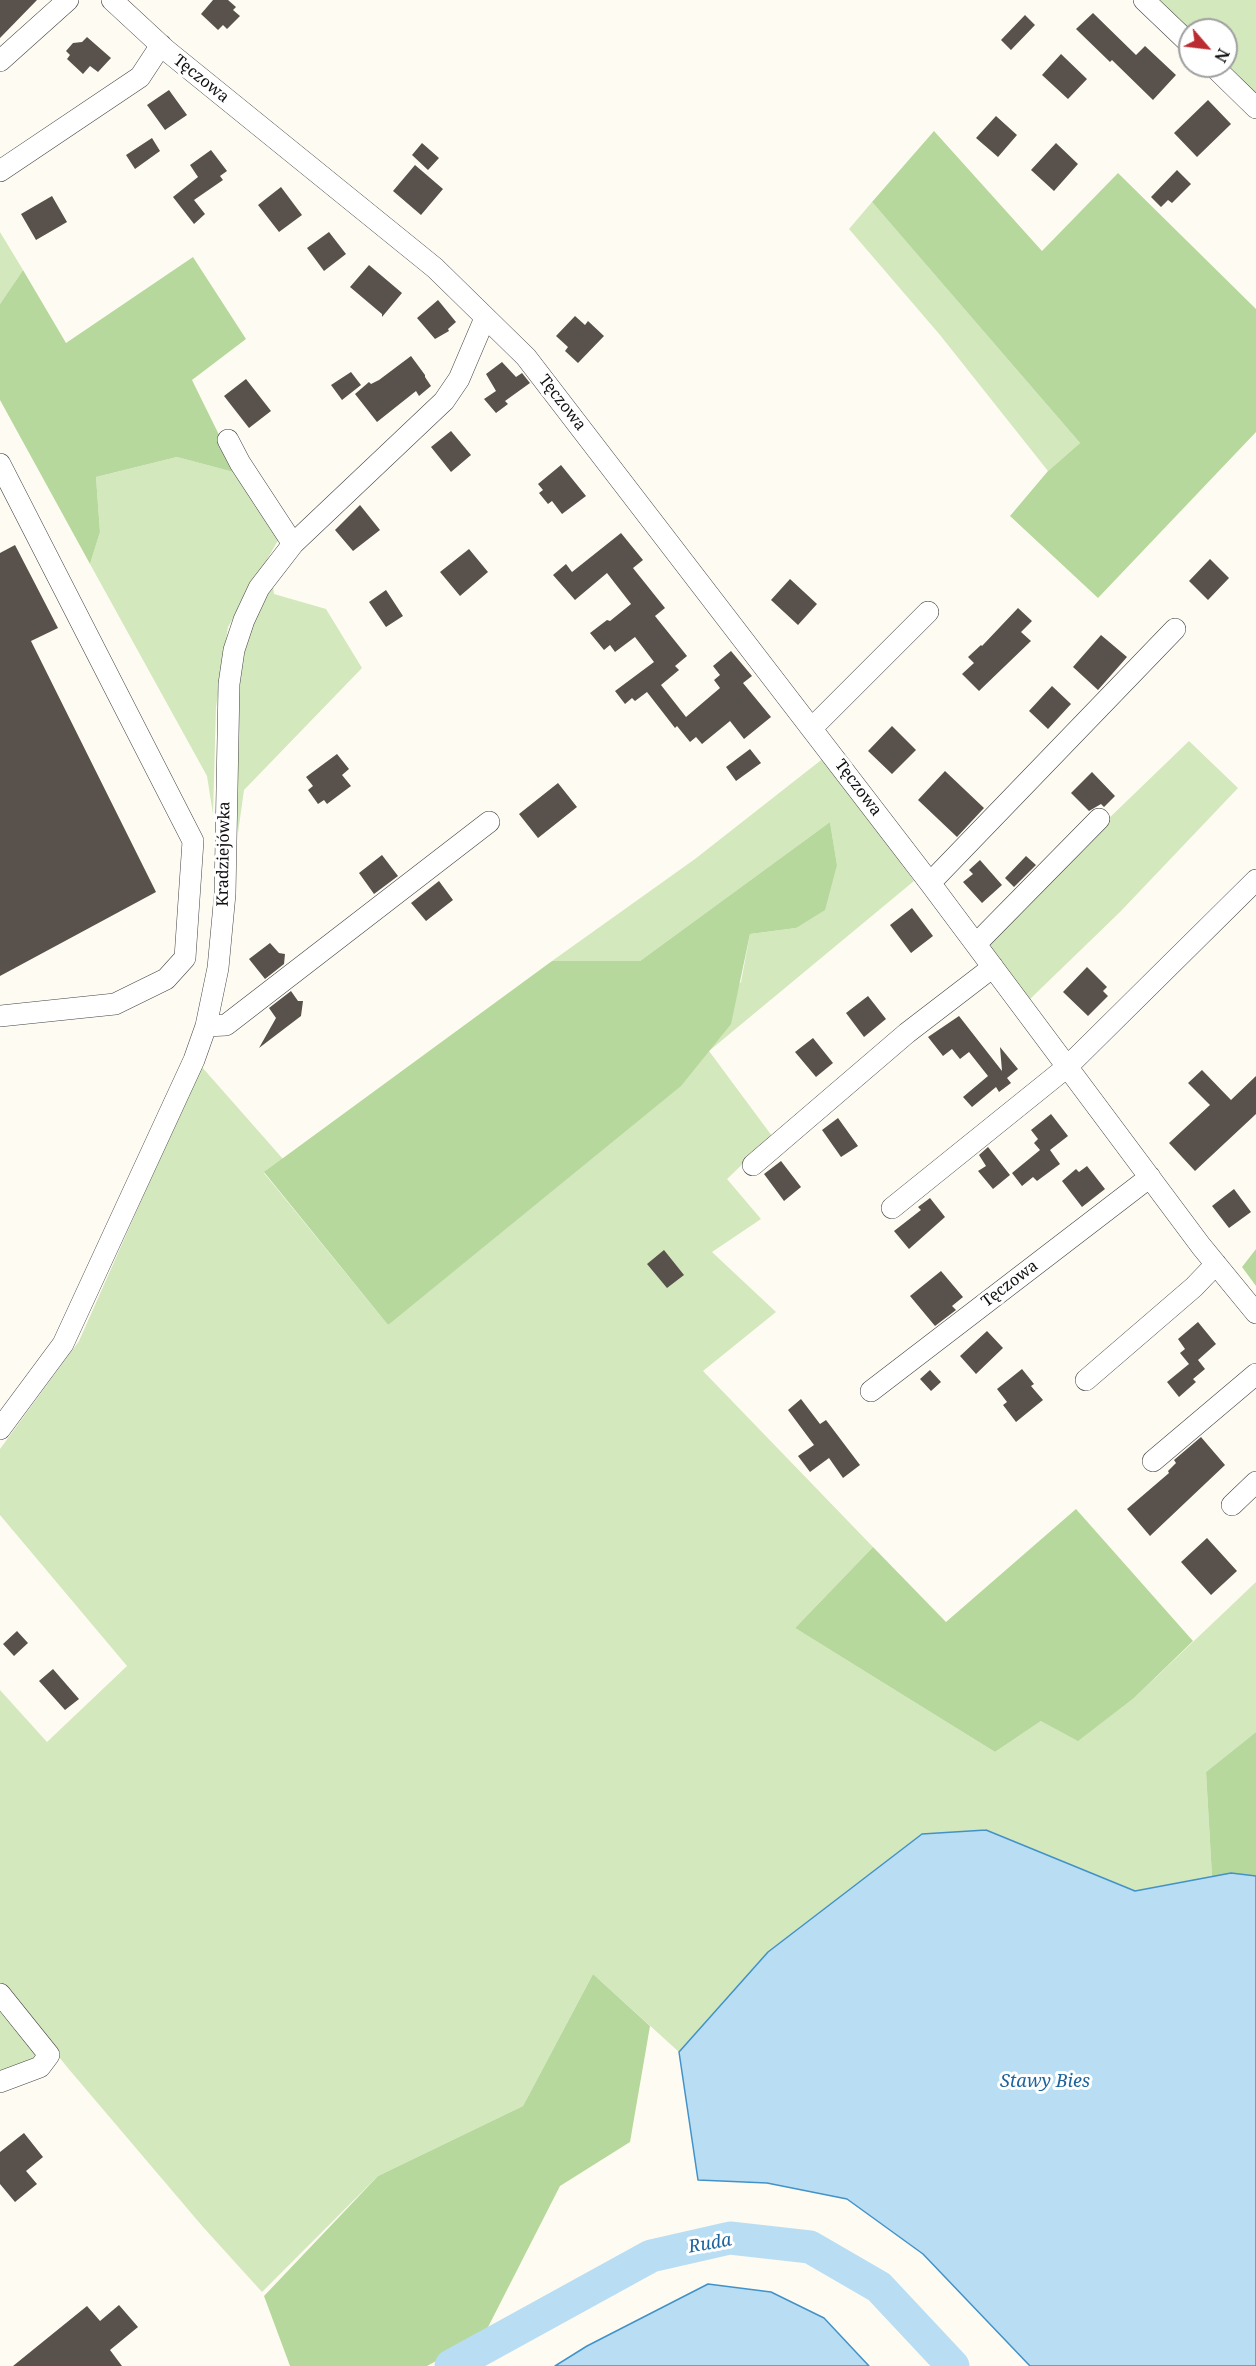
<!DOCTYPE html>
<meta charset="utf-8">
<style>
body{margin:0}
#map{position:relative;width:1256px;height:2366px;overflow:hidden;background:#fefcf2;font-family:"Noto Serif",serif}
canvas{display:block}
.north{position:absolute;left:1178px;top:18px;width:60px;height:60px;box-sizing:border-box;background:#fff;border:2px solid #9f9f9f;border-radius:50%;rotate:118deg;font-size:16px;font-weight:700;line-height:24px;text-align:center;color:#0f0f0f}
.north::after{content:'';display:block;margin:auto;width:21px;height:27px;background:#bb2c32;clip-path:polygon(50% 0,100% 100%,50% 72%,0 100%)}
</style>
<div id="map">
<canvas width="1256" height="2366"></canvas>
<div class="north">N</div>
</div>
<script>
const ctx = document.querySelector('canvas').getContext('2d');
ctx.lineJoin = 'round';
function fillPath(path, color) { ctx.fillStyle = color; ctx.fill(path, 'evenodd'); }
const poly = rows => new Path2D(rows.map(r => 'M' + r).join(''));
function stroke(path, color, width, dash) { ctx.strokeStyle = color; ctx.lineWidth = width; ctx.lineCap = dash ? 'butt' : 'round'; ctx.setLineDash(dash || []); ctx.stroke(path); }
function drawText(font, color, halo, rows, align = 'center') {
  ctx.font = font + ' "Noto Serif",serif'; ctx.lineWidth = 6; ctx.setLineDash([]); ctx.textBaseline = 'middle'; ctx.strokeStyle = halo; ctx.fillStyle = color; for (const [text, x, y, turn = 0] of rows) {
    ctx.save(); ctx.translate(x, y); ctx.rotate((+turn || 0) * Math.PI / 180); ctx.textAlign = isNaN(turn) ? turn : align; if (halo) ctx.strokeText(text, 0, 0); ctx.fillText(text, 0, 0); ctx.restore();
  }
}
fillPath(poly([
 [1152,0,1256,0,1256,98,1226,66,1226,30,1190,30],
 [872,202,1080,443,1048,471,940,335,849,229],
 [0,232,23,270,0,304],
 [177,457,241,474,280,537,228,627,216,707,213,814,207,776,90,564,100,532,96,477],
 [272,580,274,594,326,609,362,668,244,790,238,833,234,710,245,636],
 [1189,741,1238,788,1120,912,1028,1001,987,943,1075,851],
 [825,757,914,881,709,1051,772,1136,727,1179,761,1219,712,1252,776,1312,703,1371,873,1547,795,1628,995,1752,1041,1721,1135,1697,1256,1582,1256,1732,1206,1772,1212,1877,1135,1891,986,1830,768,1952,679,2052,593,1974,523,2106,378,2176,262,2292,203,2227,67,2067,0,1983,0,1690,47,1742,127,1666,0,1515,0,1449,79,1341,201,1066,283,1159,264,1173,388,1325,741,982,750,934,796,928,837,865,830,822,640,961,552,961,695,859],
 [0,2009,34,2051,36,2062,0,2072]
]), '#d3e8bc');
fillPath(poly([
 [934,131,1042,251,1118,173,1256,309,1256,432,1098,598,1010,516,1048,471,1080,443,872,202],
 [193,257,246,339,192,380,226,449,241,474,177,457,96,477,100,532,90,564,0,400,0,304,23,270,66,343],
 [830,822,837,865,825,910,796,928,750,934,731,1024,681,1086,388,1325,264,1172,552,961,640,961],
 [1256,1249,1256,1286,1242,1267],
 [1076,1509,1193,1641,1135,1697,1078,1741,1041,1721,995,1752,795,1628,873,1547,946,1622],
 [1256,1732,1256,1876,1231,1873,1212,1877,1206,1772],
 [593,1974,650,2026,630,2142,560,2186,484,2335,427,2366,290,2366,264,2296,378,2176,523,2106]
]), '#b7d89c');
const water = poly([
 [986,1830,1135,1891,1231,1873,1256,1876,1256,2366,1030,2366,923,2254,847,2199,767,2183,698,2180,679,2052,768,1952,922,1834,986,1830],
 [708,2284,771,2292,824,2318,869,2366,555,2366,587,2346,708,2284]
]);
fillPath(water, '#b9def4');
stroke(water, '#4292c8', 1.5);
stroke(poly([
 [451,2366,651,2256,730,2238,810,2247,879,2287,953,2366]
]), '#b9def4', 33);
fillPath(poly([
 [0,0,37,0,0,38],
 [213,0,228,0,236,7,233,10,240,16,227,29,223,25,218,30,201,14],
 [1093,13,1136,55,1145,46,1176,75,1153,100,1112,60,1110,62,1076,29],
 [1025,15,1035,25,1011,50,1001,40],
 [87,37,111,58,98,72,90,66,83,74,67,59,70,55,66,51,73,43,82,42],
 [1061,54,1087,79,1068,99,1042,75],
 [169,90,187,115,165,130,147,105],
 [1208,100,1231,124,1197,157,1174,133],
 [996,116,1017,135,998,157,976,138],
 [152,138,160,151,135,169,126,155],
 [422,143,439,158,428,170,412,155],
 [1056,143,1078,164,1054,191,1031,170],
 [211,150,227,171,220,176,223,180,194,200,205,214,194,224,173,197,198,177,190,165],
 [415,165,443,189,421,215,393,191],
 [1177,170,1191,184,1172,203,1168,200,1161,207,1151,197],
 [281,187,302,215,279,232,258,205],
 [52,196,67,222,36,240,21,214],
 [329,232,346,254,324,271,307,248],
 [369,265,402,293,382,317,382,314,350,287],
 [438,300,456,322,448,329,449,331,435,339,417,318],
 [575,316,585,325,588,321,604,336,578,363,565,351,568,347,556,336],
 [411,356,425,375,425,377,431,386,419,396,416,391,377,422,355,394,369,382,371,384,379,380],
 [502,362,516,377,522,373,530,383,505,401,508,404,496,413,484,399,496,391,486,374],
 [351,372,361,385,342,400,331,385],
 [246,379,271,411,249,428,224,396],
 [451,431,471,455,451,472,431,447],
 [561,465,586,496,562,514,552,501,548,504,539,493,543,490,538,484],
 [360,505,380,530,353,551,335,530],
 [621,533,643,560,633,568,665,608,655,616,687,656,675,666,679,670,661,685,686,717,720,688,714,680,720,675,713,666,731,651,752,676,743,683,771,717,744,739,730,721,702,744,696,737,690,742,677,726,675,728,647,692,635,701,632,698,625,704,615,691,654,662,635,637,615,652,610,645,604,650,590,633,607,620,610,621,631,604,607,573,575,600,553,575,566,564,572,572],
 [15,545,58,628,31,641,156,892,0,976,0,553],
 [469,549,488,572,460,596,440,572],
 [1210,559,1229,578,1208,600,1189,581],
 [790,579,817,604,798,625,771,600],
 [386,590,403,616,386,627,369,602],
 [1018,608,1032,621,1021,632,1031,641,979,691,962,674,974,663,968,657,981,645,982,646],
 [1101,635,1127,657,1098,690,1073,667],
 [1052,686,1071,704,1048,729,1029,711],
 [892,726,916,750,892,774,868,751],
 [750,749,761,763,736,781,726,767],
 [337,754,349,769,342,775,351,786,327,804,324,800,318,804,308,790,313,786,306,777],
 [945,771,984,808,957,837,918,800],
 [1092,772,1115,796,1104,807,1101,804,1089,811,1071,793],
 [558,783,577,807,538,838,519,814],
 [382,855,398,876,374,894,359,873],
 [1026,856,1036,865,1014,887,1005,878],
 [980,860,1002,885,982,903,963,882,973,874,969,870],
 [439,881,453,900,426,921,411,903],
 [912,908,933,936,911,953,890,925],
 [270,943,279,953,285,954,284,964,265,979,249,959],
 [1087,967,1107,987,1103,991,1108,996,1088,1016,1063,992],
 [291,991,298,1001,303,1001,301,1016,259,1048,276,1018,269,1008],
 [868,996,886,1019,864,1037,846,1013],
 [959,1016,1002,1071,1000,1047,1018,1069,1007,1078,1011,1083,999,1092,996,1087,972,1107,963,1097,988,1076,969,1052,960,1059,952,1049,943,1056,928,1037],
 [813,1038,833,1063,816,1077,795,1052],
 [1202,1070,1231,1100,1256,1076,1256,1114,1195,1171,1169,1143,1210,1105,1188,1083],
 [1051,1114,1068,1136,1050,1150,1060,1164,1037,1181,1033,1177,1022,1186,1012,1173,1040,1150,1034,1143,1038,1139,1031,1130],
 [838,1118,858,1146,841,1157,822,1130],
 [988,1147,1010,1175,993,1189,978,1171,986,1166,979,1155],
 [781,1161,801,1187,784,1201,764,1174],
 [1087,1166,1105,1189,1082,1207,1062,1181,1076,1169,1079,1172],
 [1234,1189,1251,1212,1229,1228,1212,1206],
 [930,1198,945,1217,909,1249,894,1231,921,1210,918,1207],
 [664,1250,684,1275,667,1288,647,1264],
 [941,1271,963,1297,952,1306,956,1310,935,1326,910,1296],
 [1198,1322,1216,1344,1198,1360,1205,1369,1193,1379,1196,1382,1179,1397,1167,1382,1189,1364,1180,1353,1185,1349,1178,1339],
 [987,1331,1003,1348,976,1374,960,1356],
 [1022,1369,1034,1384,1031,1386,1043,1400,1016,1422,1003,1405,1007,1402,997,1389],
 [930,1370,941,1382,931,1391,920,1379],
 [801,1399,820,1424,826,1420,860,1465,843,1478,829,1458,810,1472,798,1456,814,1445,788,1410],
 [1201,1437,1225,1465,1150,1536,1127,1509,1169,1473,1168,1471,1176,1463,1174,1460],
 [1207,1538,1237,1571,1211,1595,1181,1562],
 [17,1631,28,1643,14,1656,3,1644],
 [53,1669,79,1699,65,1710,39,1681],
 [24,2133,43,2157,26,2171,37,2184,15,2202,0,2184,0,2152],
 [119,2305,138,2327,110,2350,122,2366,13,2366,87,2306,100,2321]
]), '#58514c');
const minor = poly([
 [112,0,166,50,435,268,526,357,930,883,1201,1246,1256,1313],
 [1144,0,1190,44],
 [0,61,68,0],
 [1213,66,1256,108],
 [0,171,140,77,161,45],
 [228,440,240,463,293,544],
 [0,464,193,841,185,958,166,979,115,1004,0,1016],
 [812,728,928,612],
 [930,883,1175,629],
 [976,944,1099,819],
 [206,1026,226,1025,489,822],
 [753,1165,907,1033,993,967],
 [892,1208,1067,1067,1256,880],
 [1086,1380,1194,1287,1216,1264],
 [871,1391,1150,1177],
 [0,1429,63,1344,194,1060,206,1026,218,968,225,894,229,684,234,650,244,620,259,588,293,544,444,401,459,379,485,318],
 [1153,1461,1256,1374],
 [1232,1505,1256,1482],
 [0,1994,49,2055,40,2067,0,2082]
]);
stroke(minor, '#424242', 22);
stroke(minor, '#fff', 21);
drawText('16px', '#0f0f0f', '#fff', [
 ["Tęczowa",201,79,39],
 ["Tęczowa",562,403,52],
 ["Tęczowa",858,788,53],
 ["Kradziejówka",224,854,-89],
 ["Tęczowa",1010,1284,-37]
]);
drawText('italic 18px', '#1d649d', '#fff', [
 ["Stawy Bies",1045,2082],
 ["Ruda",710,2244,-10]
]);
</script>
